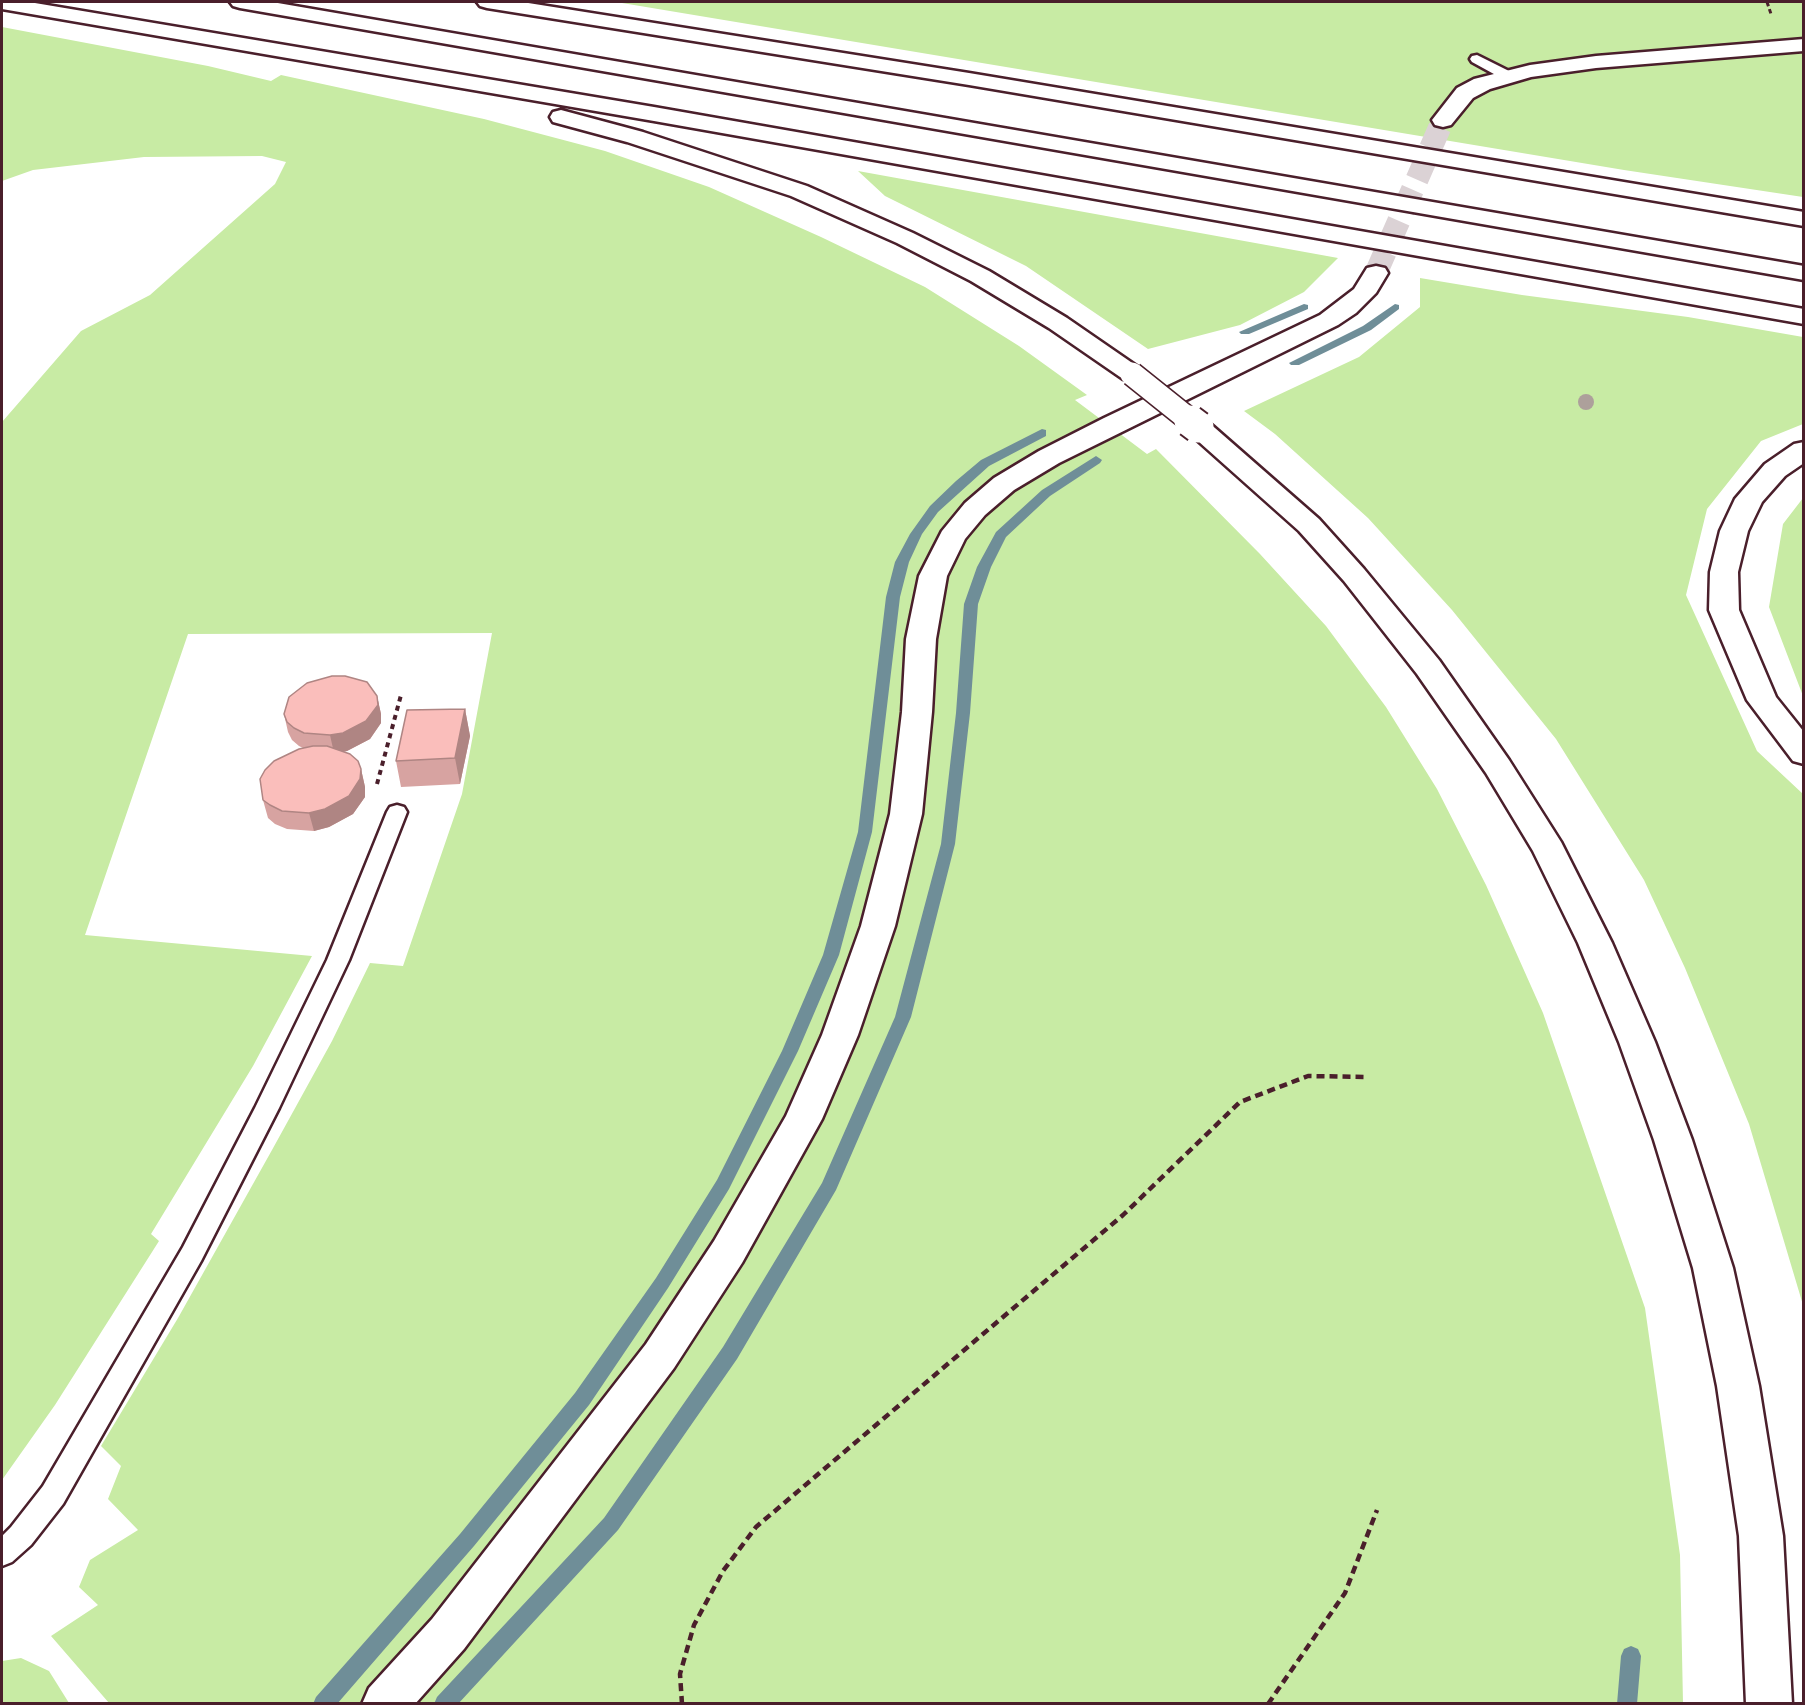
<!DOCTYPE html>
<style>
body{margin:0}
#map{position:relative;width:1805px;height:1705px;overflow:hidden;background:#fff;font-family:"Shantell Sans",sans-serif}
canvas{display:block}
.frame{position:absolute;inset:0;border:3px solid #4a1f2b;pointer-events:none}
</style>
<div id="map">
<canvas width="1805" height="1705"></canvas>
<div class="frame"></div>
</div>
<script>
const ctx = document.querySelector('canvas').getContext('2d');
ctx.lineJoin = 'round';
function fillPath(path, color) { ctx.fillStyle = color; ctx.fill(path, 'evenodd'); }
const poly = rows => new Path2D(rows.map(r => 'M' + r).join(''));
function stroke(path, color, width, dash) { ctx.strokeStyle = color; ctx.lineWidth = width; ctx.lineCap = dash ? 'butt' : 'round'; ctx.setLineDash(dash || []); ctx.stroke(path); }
fillPath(poly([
 [616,2,1803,2,1803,197,1624,170],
 [2,27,208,66,271,81,281,75,484,119,605,151,709,187,821,237,925,287,1019,346,1087,395,1075,400,1147,454,1156,449,1260,554,1326,626,1386,707,1437,789,1486,885,1543,1013,1645,1308,1680,1555,1683,1703,109,1703,51,1636,98,1605,79,1587,90,1560,138,1530,108,1499,121,1466,101,1446,178,1318,272,1150,332,1041,370,963,403,966,462,794,492,633,188,634,85,935,312,956,253,1066,151,1234,159,1241,55,1405,2,1480,2,422,81,331,150,295,275,184,286,162,262,156,144,157,33,170,2,181],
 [858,171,1338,258,1304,292,1240,325,1148,349,1026,266,885,196],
 [1420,278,1522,295,1688,317,1803,337,1803,424,1761,441,1707,509,1686,595,1757,751,1803,794,1803,1305,1749,1124,1685,968,1644,880,1556,739,1452,610,1368,518,1275,434,1244,411,1359,357,1420,307],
 [1803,498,1803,696,1769,607,1783,524],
 [21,1658,49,1671,69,1703,2,1703,2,1661]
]), '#c8eba4');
fillPath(poly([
 [1304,304,1308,305,1308,309,1249,334,1241,334,1239,332,1304,304],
 [1395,304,1399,305,1399,309,1371,330,1299,365,1291,365,1289,363,1363,326,1395,304],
 [1042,429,1046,430,1046,436,989,466,938,512,922,534,909,562,900,597,872,832,839,955,798,1051,729,1189,668,1288,589,1405,474,1546,337,1704,313,1704,316,1697,460,1534,575,1393,656,1278,717,1180,782,1051,823,955,858,832,886,597,895,562,910,534,930,506,956,481,981,460,1042,429],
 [1096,456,1102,460,1100,463,1050,496,1006,537,991,567,978,604,970,713,955,844,911,1017,836,1190,737,1359,618,1530,458,1704,434,1704,437,1697,604,1518,723,1347,822,1183,895,1017,941,844,956,713,964,604,977,567,996,532,1042,490,1096,456],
 [1631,1646,1638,1649,1641,1656,1637,1704,1617,1704,1621,1656,1624,1649,1631,1646]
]), '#6f8e98');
stroke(poly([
 [1376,273,1443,120]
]), '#dbd2d5', 23, [23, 11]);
const lane = poly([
 [1477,55,1513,73,1515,76,1508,80,1503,79,1472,62,1470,59,1472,56,1477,55],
 [397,805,404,807,407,812,349,960,279,1108,201,1261,63,1504,31,1545,12,1562,2,1566,2,1536,11,1527,43,1486,183,1247,255,1108,327,960,387,812,390,807,397,805]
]);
const highway = poly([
 [2,2,29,2,654,107,1804,309,1804,324,654,121,2,9,2,2],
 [230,2,272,2,1804,266,1804,280,240,8,233,6,230,2],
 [477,2,522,2,969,73,1804,212,1804,226,969,85,487,8,480,6,477,2],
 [1804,39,1804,51,1596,68,1531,77,1490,89,1473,98,1451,125,1443,127,1435,125,1432,120,1457,88,1474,79,1530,65,1596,56,1804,39],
 [561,110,643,132,807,186,913,233,989,271,1067,318,1141,369,1145,374,1141,379,1132,382,1123,379,1049,328,971,281,897,243,791,196,627,142,553,122,550,117,553,112,561,110],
 [1376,266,1385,268,1388,273,1376,293,1356,313,1338,325,1059,463,1014,490,985,515,965,539,947,576,936,639,932,712,922,814,895,926,858,1035,822,1119,742,1263,674,1368,464,1649,415,1704,362,1704,369,1688,432,1619,646,1344,714,1241,786,1116,822,1035,861,926,890,814,902,712,906,639,919,576,942,531,965,503,994,478,1039,451,1104,418,1320,315,1354,289,1367,268,1376,266],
 [1198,419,1207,421,1319,519,1364,569,1439,660,1509,760,1561,842,1612,943,1655,1042,1692,1140,1733,1268,1759,1386,1783,1536,1792,1704,1746,1704,1739,1536,1717,1386,1693,1268,1654,1140,1619,1042,1578,943,1533,851,1486,773,1417,674,1344,581,1299,531,1189,433,1185,427,1189,421,1198,419],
 [1804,442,1804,463,1785,476,1762,502,1748,531,1738,572,1739,610,1776,697,1804,732,1804,764,1793,761,1747,700,1709,610,1710,572,1720,531,1735,499,1765,464,1794,444,1804,442]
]);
stroke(lane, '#4a1f2b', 5);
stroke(highway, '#4a1f2b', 5);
stroke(poly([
 [1767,2,1771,14]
]), '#4a1f2b', 3, [4.5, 3]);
stroke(poly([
 [377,784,401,695]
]), '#4a1f2b', 4, [5, 4.5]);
stroke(poly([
 [682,1704,680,1674,694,1625,723,1571,756,1527,1123,1215,1240,1102,1308,1076,1367,1077],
 [1268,1704,1345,1593,1377,1510]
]), '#4a1f2b', 4.5, [8, 5]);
fillPath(lane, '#fff');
fillPath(highway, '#fff');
const highwayBridgeFar1 = poly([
 [1132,374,1192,422]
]);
const highwayBridge = poly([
 [1190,421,1198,427]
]);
stroke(highwayBridgeFar1, '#4a1f2b', 26, []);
stroke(highwayBridge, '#4a1f2b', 35, []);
stroke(highwayBridgeFar1, '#fff', 23);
stroke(highwayBridge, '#fff', 31);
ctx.fillStyle = '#ada09b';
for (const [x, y] of [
 [1586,402]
]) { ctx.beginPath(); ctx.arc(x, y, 8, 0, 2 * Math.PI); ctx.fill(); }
fillPath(poly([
 [377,696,381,714,381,723,370,739,347,751,343,752,361,769,365,787,365,797,353,814,329,827,314,831,287,829,275,824,268,818,263,800,303,748,299,746,292,740,288,732,284,714],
 [465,709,470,736,460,784,401,787,396,761]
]), '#d7a3a1');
fillPath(poly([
 [377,696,381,714,381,723,370,739,347,751,334,753,330,735],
 [465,709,470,736,460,784,455,758],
 [361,769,365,787,365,797,353,814,329,827,314,831,309,813]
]), '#af8583');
const building = poly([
 [332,676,345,676,367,682,377,696,378,705,366,721,343,733,330,735,304,733,294,728,287,722,284,714,289,697,307,683,332,676],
 [465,709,455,758,396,761,407,710,465,709],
 [313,746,327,746,350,754,358,761,361,769,360,779,349,796,325,809,309,813,282,811,270,805,263,800,260,779,265,770,274,761,299,749,313,746]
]);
fillPath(building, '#fabebb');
stroke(building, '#af8583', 1.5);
</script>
